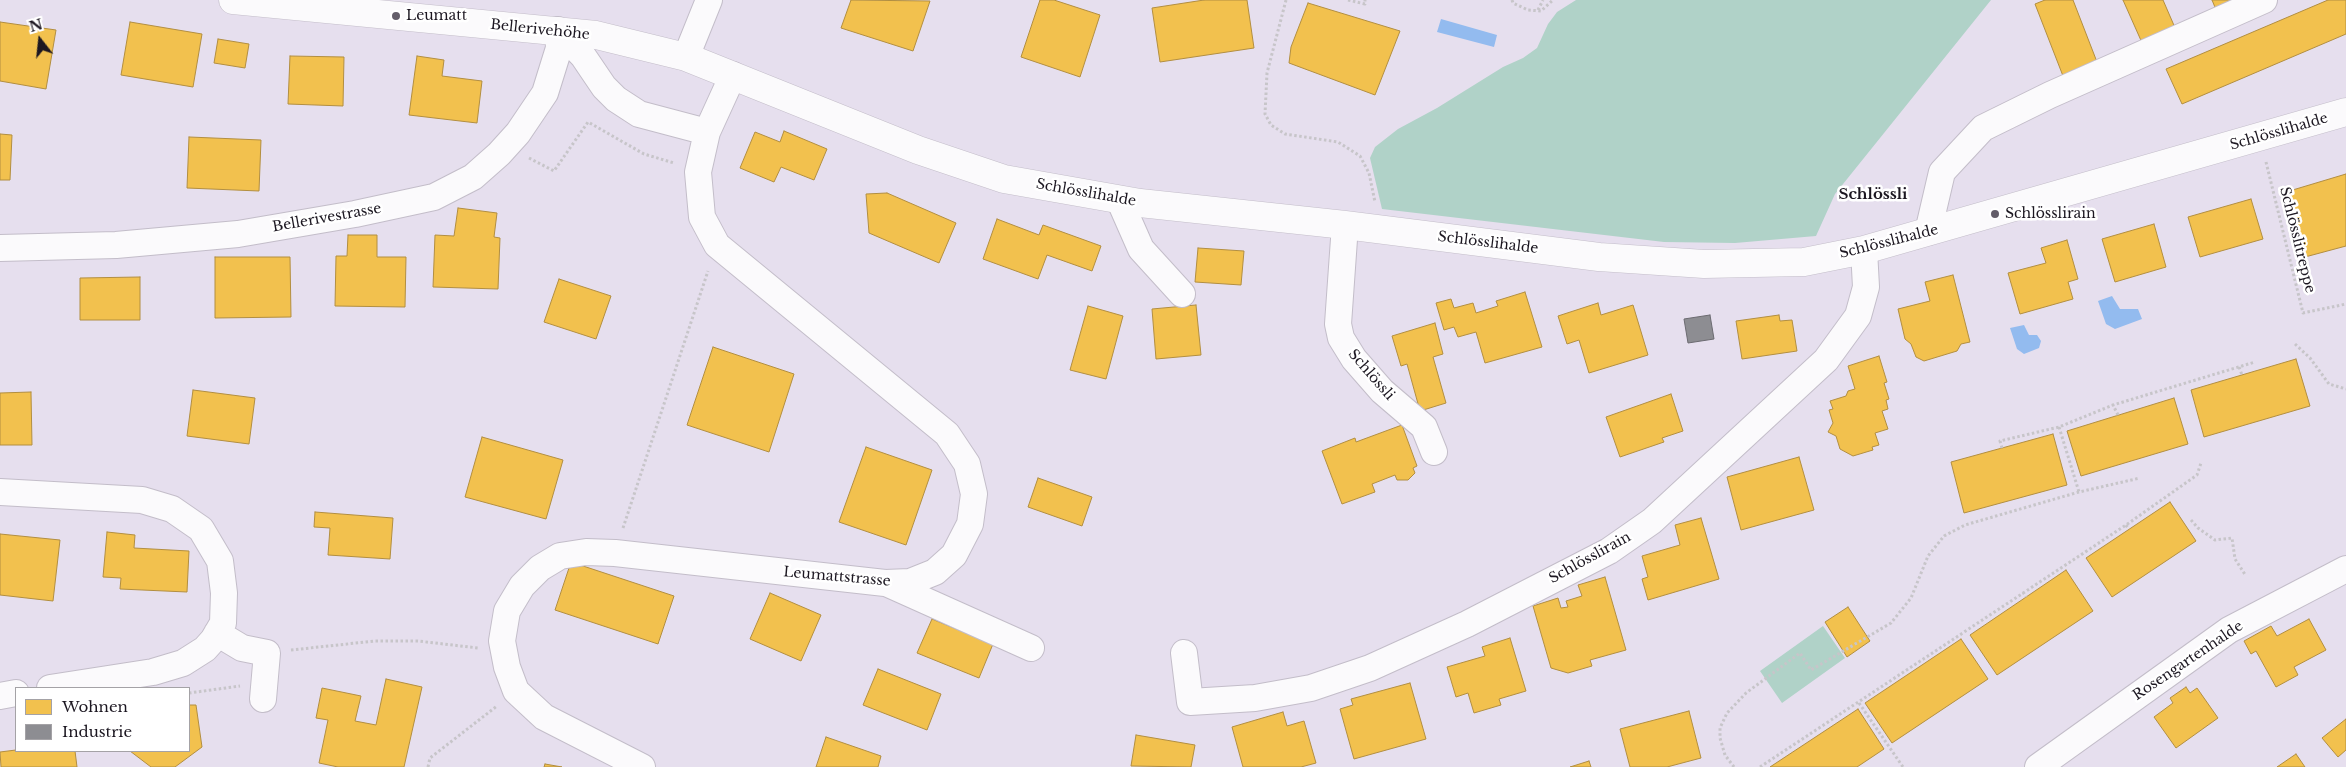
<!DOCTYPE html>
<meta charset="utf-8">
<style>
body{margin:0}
#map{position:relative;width:2346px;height:767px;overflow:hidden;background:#e6dfee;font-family:"Libre Baskerville",serif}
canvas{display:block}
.legend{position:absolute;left:15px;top:687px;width:175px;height:65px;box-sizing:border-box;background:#fff;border:1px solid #a4a2a6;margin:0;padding:6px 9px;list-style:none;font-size:15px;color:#1c1721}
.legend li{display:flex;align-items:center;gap:10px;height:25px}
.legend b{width:25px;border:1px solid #a4a2a6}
.north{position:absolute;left:15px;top:15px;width:50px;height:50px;-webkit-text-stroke:4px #fff;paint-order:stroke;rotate:344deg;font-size:14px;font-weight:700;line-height:20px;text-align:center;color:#1c1721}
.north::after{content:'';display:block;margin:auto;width:18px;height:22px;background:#1c1721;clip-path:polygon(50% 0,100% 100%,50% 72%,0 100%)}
</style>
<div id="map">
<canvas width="2346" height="767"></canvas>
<ul class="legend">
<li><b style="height:14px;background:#f2c14e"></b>Wohnen</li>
<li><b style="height:14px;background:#8d8d92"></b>Industrie</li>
</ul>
<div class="north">N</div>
</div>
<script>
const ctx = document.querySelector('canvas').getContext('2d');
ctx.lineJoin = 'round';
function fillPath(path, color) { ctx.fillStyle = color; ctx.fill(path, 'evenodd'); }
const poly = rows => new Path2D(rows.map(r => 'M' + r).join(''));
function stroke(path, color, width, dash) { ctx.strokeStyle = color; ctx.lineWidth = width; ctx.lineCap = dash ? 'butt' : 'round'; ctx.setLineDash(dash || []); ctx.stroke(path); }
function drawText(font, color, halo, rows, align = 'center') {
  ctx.font = font + ' "Libre Baskerville",serif'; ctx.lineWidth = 5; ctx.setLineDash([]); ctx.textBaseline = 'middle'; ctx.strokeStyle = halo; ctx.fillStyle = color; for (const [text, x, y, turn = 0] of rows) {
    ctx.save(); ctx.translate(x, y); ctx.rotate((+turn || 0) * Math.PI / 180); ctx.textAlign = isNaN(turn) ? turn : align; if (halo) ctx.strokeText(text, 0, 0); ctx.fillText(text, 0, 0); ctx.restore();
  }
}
fillPath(poly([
 [1576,0,1991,0,1835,194,1816,236,1735,243,1664,242,1382,209,1370,158,1375,147,1398,129,1437,108,1503,67,1523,58,1537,48,1548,24,1557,12],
 [1823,626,1845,658,1782,703,1760,671]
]), '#b0d2c8');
fillPath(poly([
 [1441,19,1497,35,1494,47,1437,32],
 [2112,296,2120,309,2138,309,2142,319,2115,329,2106,324,2098,301],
 [2024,325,2029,335,2037,335,2041,341,2039,348,2024,354,2017,349,2010,328]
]), '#93bbef');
const homes = poly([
 [851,0,930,1,913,51,841,28,851,0],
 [1040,0,1054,0,1100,15,1080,77,1021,57,1040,0],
 [1204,0,1247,0,1254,48,1160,62,1152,8,1204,0],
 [2045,0,2073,0,2097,62,2063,76,2035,4,2045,0],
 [2123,0,2163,0,2176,30,2143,45,2123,0],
 [2212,0,2246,0,2217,12,2212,0],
 [2328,0,2346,0,2346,34,2182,104,2166,69,2328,0],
 [1308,3,1400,31,1375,95,1289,63,1291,47,1308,3],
 [0,22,56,30,46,89,0,81,0,22],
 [130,22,202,34,193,87,121,75,130,22],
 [218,39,249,44,245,68,214,63,218,39],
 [290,56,344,57,343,106,288,104,290,56],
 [417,56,444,60,442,76,482,81,477,123,409,115,417,56],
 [784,131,827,149,814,180,781,167,774,182,740,168,755,132,780,142,784,131],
 [0,134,12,135,10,180,0,180,0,134],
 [189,137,261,140,259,191,187,188,189,137],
 [2346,174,2346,246,2305,257,2286,192,2346,174],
 [887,193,956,223,939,263,869,233,866,194,887,193],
 [2251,199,2263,239,2200,257,2188,217,2251,199],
 [458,208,497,213,494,237,500,238,498,289,433,287,435,235,454,236,458,208],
 [997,219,1039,235,1043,225,1101,246,1092,271,1047,255,1038,279,983,259,997,219],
 [2154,224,2166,267,2115,282,2102,239,2154,224],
 [348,235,377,235,377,257,406,257,405,307,335,306,336,256,347,256,348,235],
 [2067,240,2078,279,2068,282,2073,299,2020,314,2008,273,2046,263,2041,248,2067,240],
 [1198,248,1244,251,1241,285,1195,282,1198,248],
 [215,257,290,257,291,317,215,318,215,257],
 [1953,275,1970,342,1961,344,1957,351,1924,361,1916,357,1911,344,1905,339,1898,309,1930,301,1925,282,1953,275],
 [140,277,140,320,80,320,80,278,140,277],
 [559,279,611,296,596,339,544,322,559,279],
 [1525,292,1542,347,1485,363,1476,332,1458,337,1454,327,1444,330,1436,303,1451,299,1454,308,1473,303,1476,313,1498,306,1496,301,1525,292],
 [1598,303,1601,315,1633,305,1648,355,1589,373,1579,340,1567,344,1558,316,1598,303],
 [1196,305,1201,355,1156,359,1152,309,1196,305],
 [1088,306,1123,316,1106,379,1070,370,1088,306],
 [1779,315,1780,321,1792,320,1797,351,1742,359,1736,321,1779,315],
 [1435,323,1443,354,1433,357,1446,403,1420,411,1407,364,1401,366,1392,336,1435,323],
 [713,347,794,374,769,452,687,425,713,347],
 [1879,356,1887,382,1884,383,1889,399,1886,400,1888,409,1882,411,1888,429,1875,433,1879,445,1872,447,1873,450,1853,456,1840,449,1836,436,1828,432,1833,423,1829,410,1833,409,1830,401,1846,396,1848,391,1855,389,1848,366,1879,356],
 [2296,359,2310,406,2204,437,2191,390,2296,359],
 [193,390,255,398,249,444,187,436,193,390],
 [31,392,32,445,0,445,0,393,31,392],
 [1671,394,1683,431,1662,438,1664,442,1620,457,1606,417,1671,394],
 [2174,398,2188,444,2081,476,2067,431,2174,398],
 [1402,425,1417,466,1413,468,1415,473,1408,480,1397,480,1395,475,1372,484,1375,492,1342,504,1322,451,1355,438,1356,442,1402,425],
 [2053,434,2067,485,1964,513,1951,462,2053,434],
 [482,437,563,460,546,519,465,497,482,437],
 [866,447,932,470,906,545,839,522,866,447],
 [1799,457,1814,510,1741,530,1727,477,1799,457],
 [1038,478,1092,497,1082,526,1028,507,1038,478],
 [2170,502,2196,541,2112,597,2086,558,2170,502],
 [315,512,393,518,390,559,328,555,330,528,314,527,315,512],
 [1701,518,1719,579,1648,600,1642,579,1648,577,1642,556,1680,545,1675,525,1701,518],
 [107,532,135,535,134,548,189,551,187,592,120,589,121,578,103,577,107,532],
 [0,534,60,540,53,601,0,595,0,534],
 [571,562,674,596,658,644,555,610,571,562],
 [2066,570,2093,611,1997,675,1970,635,2066,570],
 [1605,577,1626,650,1590,660,1592,666,1568,673,1551,668,1533,606,1558,598,1561,608,1568,607,1566,601,1582,596,1578,585,1605,577],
 [770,593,821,615,801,661,750,639,770,593],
 [1848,607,1870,641,1847,657,1825,622,1848,607],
 [932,619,993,644,979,678,917,653,932,619],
 [2309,619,2326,650,2294,667,2298,675,2276,687,2256,651,2251,654,2244,641,2271,626,2277,636,2309,619],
 [1510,638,1526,691,1499,699,1501,705,1474,713,1468,693,1456,697,1447,667,1485,656,1482,647,1510,638],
 [1961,639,1988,679,1892,743,1865,703,1961,639],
 [878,669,941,694,927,730,863,705,878,669],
 [386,679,422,687,404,767,338,767,319,763,328,720,316,718,322,688,361,696,355,721,376,725,386,679],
 [1410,683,1426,739,1354,759,1340,709,1353,705,1351,699,1410,683],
 [2186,687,2190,693,2197,688,2218,718,2176,748,2154,717,2173,703,2170,698,2186,687],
 [189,705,196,705,202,747,175,767,151,767,130,751,189,751,189,705],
 [1858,709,1884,749,1857,767,1770,767,1858,709],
 [1689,711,1701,758,1667,767,1630,767,1620,729,1689,711],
 [1283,712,1287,726,1304,721,1316,763,1301,767,1243,767,1232,727,1283,712],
 [2346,719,2346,750,2338,757,2322,738,2346,719],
 [1136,735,1195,745,1191,767,1131,766,1136,735],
 [826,737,881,756,878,767,816,767,826,737],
 [16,750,75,751,77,767,1,767,0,752,16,750],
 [2296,754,2305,767,2277,767,2296,754],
 [1589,761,1591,767,1570,767,1589,761],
 [545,764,562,767,544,767,545,764]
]);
fillPath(homes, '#f2c14e');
stroke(homes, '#b28e40', 1);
const industry = poly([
 [1710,315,1714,339,1688,343,1684,319,1710,315]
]);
fillPath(industry, '#8d8d92');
stroke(industry, '#6b6a70', 1);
const minor = poly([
 [558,30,583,56,604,87,616,99,639,114,707,132],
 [686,57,709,0],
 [1119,199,1141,249,1182,294],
 [1345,225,1338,324,1341,338,1354,359,1382,391,1424,427,1434,452],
 [1928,232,1942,172,1983,128,2050,95,2264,0],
 [0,248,116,245,238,234,355,214,434,197,473,177,499,154,518,133,545,93,559,48,558,30],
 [0,492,142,500,172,509,201,529,220,561,224,593,223,623,213,640,205,649,183,663,153,672,50,688],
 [886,583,1031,648],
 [217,633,242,648,267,653,263,699],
 [1184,653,1190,702,1255,698,1311,688,1370,668,1467,624,1609,551,1652,521,1826,360,1858,316,1866,287,1864,250],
 [0,696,16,693],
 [642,767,544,717,516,691,507,667,502,641,507,611,522,586,540,568,560,556,586,552,615,553,885,583,910,582,935,572,954,555,970,524,974,494,967,464,947,434,717,245,702,217,698,172,707,132,733,75],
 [2038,767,2229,630,2346,569]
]);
const major = poly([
 [233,0,596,35,686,57,918,150,1004,179,1140,203,1345,225,1599,257,1704,264,1804,262,1864,250,2346,112]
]);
stroke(minor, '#c3bdc9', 28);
stroke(major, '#c3bdc9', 29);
stroke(poly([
 [1286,0,1267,73,1265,114,1271,125,1285,134,1338,142,1360,156,1369,173,1375,202],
 [1348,0,1365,4,1365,0],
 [1512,0,1513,3,1528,10,1541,11,1553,0],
 [1538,10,1543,0],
 [529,158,554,171,588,122,644,154,674,163],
 [2266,162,2303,313,2346,304],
 [2295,344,2310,358,2329,384,2346,389],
 [2239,367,2242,375],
 [2118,415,2113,405,2255,362],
 [2059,427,2079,492],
 [2002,448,2000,441,2059,427,2113,405],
 [2191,520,2198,528,2215,540,2232,538,2235,559,2246,576],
 [2126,525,2129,529],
 [623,528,708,271],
 [2023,592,2026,597],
 [291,650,375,641,418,641,478,648],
 [189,693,240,686],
 [1859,703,1903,767],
 [428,767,430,758,497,706],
 [1734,767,1725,755,1720,738,1720,728,1727,713,1746,693,1800,653,1811,670,1891,623,1911,598,1928,556,1944,536,1965,525,2079,492,2140,478],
 [1760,767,2126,525,2197,475,2201,463]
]), '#c7c5c9', 3, [2.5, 2.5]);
stroke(minor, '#fbfafc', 26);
stroke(major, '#fbfafc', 28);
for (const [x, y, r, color] of [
 [396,16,5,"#635d69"],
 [1995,214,5,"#635d69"]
]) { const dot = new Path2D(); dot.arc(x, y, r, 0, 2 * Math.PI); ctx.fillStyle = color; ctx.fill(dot); stroke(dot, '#fff', 2); }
drawText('14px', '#1c1721', '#fff', [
 ["Leumatt",406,16],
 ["Schlösslirain",2005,214]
], 'left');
drawText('14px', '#1c1721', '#fff', [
 ["Bellerivehöhe",540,30,6],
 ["Schlösslihalde",2279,132,-16],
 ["Schlösslihalde",1086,193,10],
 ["Bellerivestrasse",327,218,-10],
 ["Schlösslitreppe",2297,240,76],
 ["Schlösslihalde",1889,242,-14],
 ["Schlösslihalde",1488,243,7],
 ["Schlössli",1371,375,49],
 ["Schlösslirain",1590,558,-29],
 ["Leumattstrasse",837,577,5],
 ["Rosengartenhalde",2188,661,-34]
]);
drawText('bold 15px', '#1c1721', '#fff', [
 ["Schlössli",1873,195]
]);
</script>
